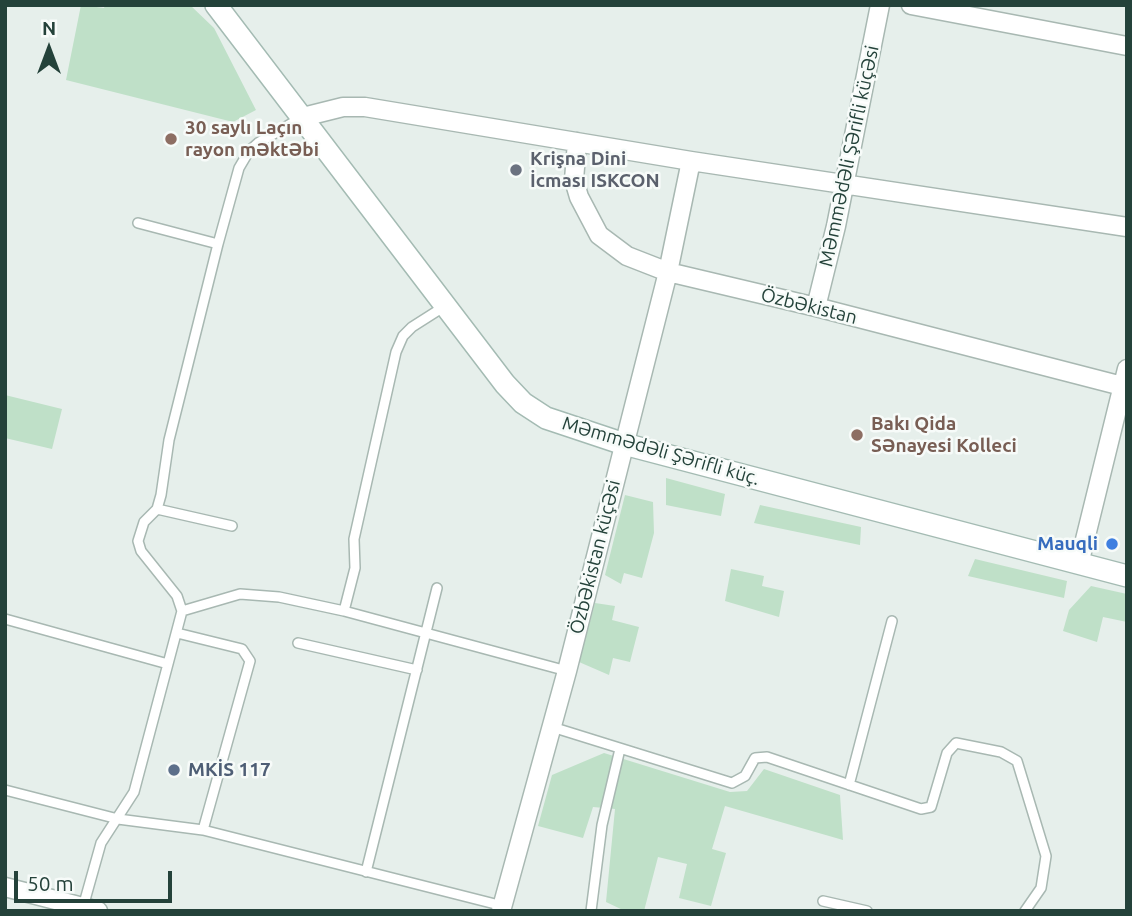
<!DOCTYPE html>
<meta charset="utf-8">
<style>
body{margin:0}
#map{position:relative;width:1132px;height:916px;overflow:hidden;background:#e6efeb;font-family:Ubuntu,sans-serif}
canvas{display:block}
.frame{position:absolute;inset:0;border:7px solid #24423a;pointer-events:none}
.north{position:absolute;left:14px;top:14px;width:70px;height:70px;-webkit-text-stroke:5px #f7fbf9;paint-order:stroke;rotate:0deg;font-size:19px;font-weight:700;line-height:28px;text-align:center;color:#24423a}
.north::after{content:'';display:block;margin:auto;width:24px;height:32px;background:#24423a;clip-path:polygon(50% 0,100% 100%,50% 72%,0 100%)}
.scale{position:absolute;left:14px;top:871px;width:158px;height:32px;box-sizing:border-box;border:4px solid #24423a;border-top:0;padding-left:9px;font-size:21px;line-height:24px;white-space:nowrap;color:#24423a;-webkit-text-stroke:5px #f7fbf9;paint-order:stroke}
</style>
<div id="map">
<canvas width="1132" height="916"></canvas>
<div class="frame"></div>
<div class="north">N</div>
<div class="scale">50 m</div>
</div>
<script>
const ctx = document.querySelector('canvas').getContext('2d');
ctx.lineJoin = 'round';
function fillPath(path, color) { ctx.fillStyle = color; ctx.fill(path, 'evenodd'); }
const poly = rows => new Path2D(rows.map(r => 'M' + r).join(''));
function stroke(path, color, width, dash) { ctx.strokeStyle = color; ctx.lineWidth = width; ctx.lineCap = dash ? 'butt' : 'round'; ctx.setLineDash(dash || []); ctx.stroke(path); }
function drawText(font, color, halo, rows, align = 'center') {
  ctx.font = font + ' Ubuntu,sans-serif'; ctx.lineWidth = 5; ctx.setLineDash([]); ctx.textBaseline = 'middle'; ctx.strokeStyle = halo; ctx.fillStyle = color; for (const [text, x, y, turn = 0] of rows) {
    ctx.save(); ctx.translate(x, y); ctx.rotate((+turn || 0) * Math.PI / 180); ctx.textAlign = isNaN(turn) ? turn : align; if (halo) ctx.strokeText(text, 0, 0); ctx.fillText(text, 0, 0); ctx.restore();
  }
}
fillPath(poly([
 [81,5,104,8,105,5,190,5,214,28,256,110,233,122,66,80],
 [5,395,62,409,52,449,5,438],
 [666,478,725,494,721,516,666,505],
 [625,495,653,502,654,533,642,578,624,573,621,584,605,575],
 [760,505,861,527,860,545,754,523],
 [975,559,1067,581,1064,598,968,576],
 [731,569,764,576,762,586,784,591,779,617,725,601],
 [1091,586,1127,594,1127,622,1103,617,1097,642,1063,631,1069,610],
 [595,603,615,606,612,620,639,627,630,662,613,658,609,675,579,662],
 [604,753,730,792,747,791,764,769,840,795,843,840,725,806,712,849,726,853,711,906,679,898,687,864,658,857,644,911,625,911,606,902,615,809,593,807,583,838,538,826,552,775]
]), '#bfe0c8');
const lane = poly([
 [138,223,218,244],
 [157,509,232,526],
 [182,611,240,594,279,597,344,611,567,671],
 [344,611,355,568,354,539,396,352,403,336,412,327,445,306],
 [5,619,168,664],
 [177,633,242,649,250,661,203,830],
 [298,643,417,670],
 [552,727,732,783,745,776,755,758,767,757,921,809,931,807,947,753,956,743,1001,752,1017,761,1046,856,1041,888,1025,911],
 [849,785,892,621],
 [5,790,118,819,203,830,503,906],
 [366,872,437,588],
 [823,901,867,911],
 [83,907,101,843,134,792,182,611,177,596,141,551,138,541,144,522,157,509,161,495,169,440,218,244,239,168,249,151,258,143,301,118],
 [591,911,602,825,620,749]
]);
const street = poly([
 [911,5,1127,46],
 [303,117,343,107,365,107,691,161,1127,227],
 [577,142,574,180,579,197,599,235,627,256,668,272,816,307,1122,386],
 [816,307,836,226,880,5],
 [1079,564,1127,369],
 [5,887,98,911],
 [501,911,567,671,668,272,691,161]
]);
const secondary = poly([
 [216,5,505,384,523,403,546,418,624,444,1127,576]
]);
stroke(lane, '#a8b8b2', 12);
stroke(street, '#a8b8b2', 21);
stroke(secondary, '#a4bbb3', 24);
stroke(lane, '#fff', 9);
stroke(street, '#fff', 18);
stroke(secondary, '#fff', 21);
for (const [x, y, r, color] of [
 [171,139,7,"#8d6e63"],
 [516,170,7,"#6b7280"],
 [857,435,7,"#8d6e63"],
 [1112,544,7,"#3f7fe0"],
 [174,770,7,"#5c6f8a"]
]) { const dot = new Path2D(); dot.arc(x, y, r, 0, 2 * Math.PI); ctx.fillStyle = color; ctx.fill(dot); stroke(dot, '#f7fbf9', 2.5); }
drawText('bold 19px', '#785e54', '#f7fbf9', [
 ["30 saylı Laçın",185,128],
 ["rayon məktəbi",185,150],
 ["Bakı Qida",871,424],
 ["Sənayesi Kolleci",871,446]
], 'left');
drawText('19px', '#24423a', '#f7fbf9', [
 ["Məmmədəli Şərifli küçəsi",849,156,-78],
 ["Özbəkistan",809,306,14],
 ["Məmmədəli Şərifli küç.",661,451,16],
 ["Özbəkistan küçəsi",595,557,-76]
]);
drawText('bold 19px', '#5b616d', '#f7fbf9', [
 ["Krişna Dini",530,159],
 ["İcması ISKCON",530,181]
], 'left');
drawText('bold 19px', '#366cbe', '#f7fbf9', [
 ["Mauqli",1098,544]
], 'right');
drawText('bold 19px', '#4e5e75', '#f7fbf9', [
 ["MKİS 117",188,770]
], 'left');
</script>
